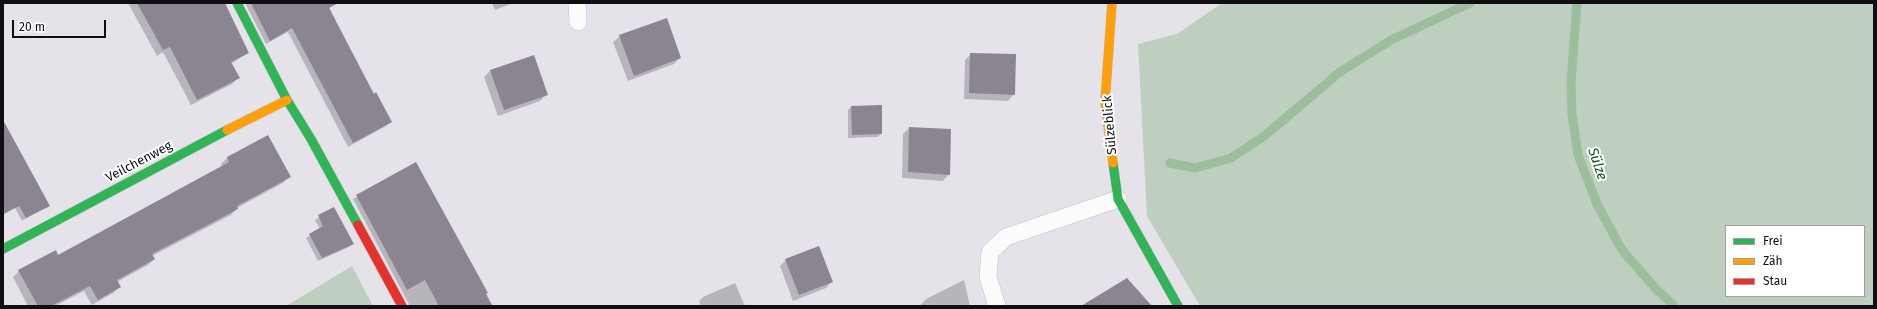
<!DOCTYPE html>
<meta charset="utf-8">
<style>
body{margin:0}
#map{position:relative;width:1877px;height:309px;overflow:hidden;background:#e6e2ea;font-family:"Fira Sans",sans-serif}
canvas{display:block}
.frame{position:absolute;inset:0;border:4px solid #100e13;pointer-events:none}
.legend{position:absolute;left:1725px;top:225px;width:140px;height:72px;box-sizing:border-box;background:#fff;border:1px solid #9f9fa1;margin:0;padding:5px 7px;list-style:none;font-size:12px;color:#100e13}
.legend li{display:flex;align-items:center;gap:8px;height:20px}
.legend b{width:20px;border:1px solid #9f9fa1}
.scale{position:absolute;left:12px;top:20px;width:94px;height:18px;box-sizing:border-box;border:2px solid #100e13;border-top:0;padding-left:5px;font-size:12px;line-height:14px;white-space:nowrap;color:#100e13;-webkit-text-stroke:3px #fff;paint-order:stroke}
</style>
<div id="map">
<canvas width="1877" height="309"></canvas>
<div class="frame"></div>
<ul class="legend">
<li><b style="height:5px;background:#30b455"></b>Frei</li>
<li><b style="height:5px;background:#ff9f0a"></b>Zäh</li>
<li><b style="height:5px;background:#e5322d"></b>Stau</li>
</ul>
<div class="scale">20 m</div>
</div>
<script>
const ctx = document.querySelector('canvas').getContext('2d');
ctx.lineJoin = 'round';
function fillPath(path, color) { ctx.fillStyle = color; ctx.fill(path, 'evenodd'); }
const poly = rows => new Path2D(rows.map(r => 'M' + r).join(''));
function stroke(path, color, width, dash) { ctx.strokeStyle = color; ctx.lineWidth = width; ctx.lineCap = dash ? 'butt' : 'round'; ctx.setLineDash(dash || []); ctx.stroke(path); }
function drawText(font, color, halo, rows, align = 'center') {
  ctx.font = font + ' "Fira Sans",sans-serif'; ctx.lineWidth = 4; ctx.setLineDash([]); ctx.textBaseline = 'middle'; ctx.strokeStyle = halo; ctx.fillStyle = color; for (const [text, x, y, turn = 0] of rows) {
    ctx.save(); ctx.translate(x, y); ctx.rotate((+turn || 0) * Math.PI / 180); ctx.textAlign = isNaN(turn) ? turn : align; if (halo) ctx.strokeText(text, 0, 0); ctx.fillText(text, 0, 0); ctx.restore();
  }
}
fillPath(poly([
 [1222,3,1874,3,1874,306,1200,306,1147,216,1138,44,1177,34],
 [1726,226,1864,226,1864,296,1726,296],
 [352,266,373,306,286,306]
]), '#becebf');
fillPath(poly([
 [128,3,197,3,247,53,231,64,238,78,232,84,191,105,163,52,157,56],
 [245,3,333,3,329,7,373,95,390,122,386,126,348,147,288,32,266,44],
 [492,3,513,3,495,10],
 [620,36,680,58,674,64,628,81,613,42],
 [971,54,1014,94,1008,101,964,99,965,60],
 [490,71,546,95,540,101,498,116,484,77],
 [881,106,881,133,878,137,848,138,848,110,851,107],
 [3,121,48,205,22,221,15,208,3,215],
 [909,128,949,174,943,181,902,178,903,134],
 [268,136,289,177,283,183,237,208,231,215,152,256,154,259,148,265,117,282,120,287,113,293,92,305,84,291,55,306,28,306,13,277,19,271,58,257,222,167,221,164,227,158],
 [416,163,493,306,410,306,353,199],
 [333,208,353,244,349,247,318,261,306,238,320,229,315,220],
 [786,260,832,281,826,288,793,301,780,266],
 [964,280,970,306,920,306,926,299],
 [735,283,745,306,701,306,699,301,703,297]
]), '#0003');
stroke(poly([
 [1577,3,1571,82,1572,114,1578,155,1597,204,1622,250,1656,289,1674,306],
 [1170,163,1195,168,1231,158,1263,137,1340,72,1391,40,1470,3]
]), '#9cbe9d', 9);
fillPath(poly([
 [137,3,225,3,249,53,231,62,240,78,197,100,170,47,163,50],
 [251,3,338,3,329,8,374,94,376,92,392,122,353,143,292,28,270,41],
 [667,18,681,58,634,76,619,35],
 [970,53,1016,54,1015,95,969,93],
 [534,55,548,95,504,110,490,70],
 [882,105,882,134,852,135,851,106],
 [3,120,50,206,26,218,19,206,3,214],
 [909,127,951,129,950,175,908,172],
 [268,135,291,177,237,206,238,209,152,254,155,259,117,280,121,287,98,300,90,286,51,306,38,306,18,270,56,250,58,255,229,162,227,157],
 [416,162,488,293,486,294,492,306,439,306,425,280,407,290,356,195],
 [334,207,354,244,322,258,309,234,323,226,318,215],
 [819,246,833,282,799,295,785,259],
 [1127,278,1152,306,1081,306]
]), '#8b8491');
const lane = poly([
 [577,3,578,22],
 [997,306,988,277,990,252,1006,237,1118,199]
]);
const fast = poly([
 [237,3,287,100,311,139,358,225],
 [1113,163,1118,199,1178,306],
 [3,249,227,130]
]);
const slow = poly([
 [1112,3,1105,102,1113,163],
 [227,130,287,100]
]);
const jam = poly([
 [358,225,402,306]
]);
stroke(lane, '#c2bfc5', 18);
stroke(fast, '#c2bfc5', 10);
stroke(slow, '#c2bfc5', 10);
stroke(jam, '#c2bfc5', 10);
stroke(lane, '#fbfbfc', 17);
stroke(fast, '#30b455', 9);
stroke(slow, '#ff9f0a', 9);
stroke(jam, '#e5322d', 9);
drawText('13px', '#100e13', '#fff', [
 ["Sülzeblick",1110,125,-95],
 ["Veilchenweg",139,162,-28]
]);
drawText('italic 14px', '#0b5312', '#fff', [
 ["Sülze",1597,164,71]
]);
</script>
